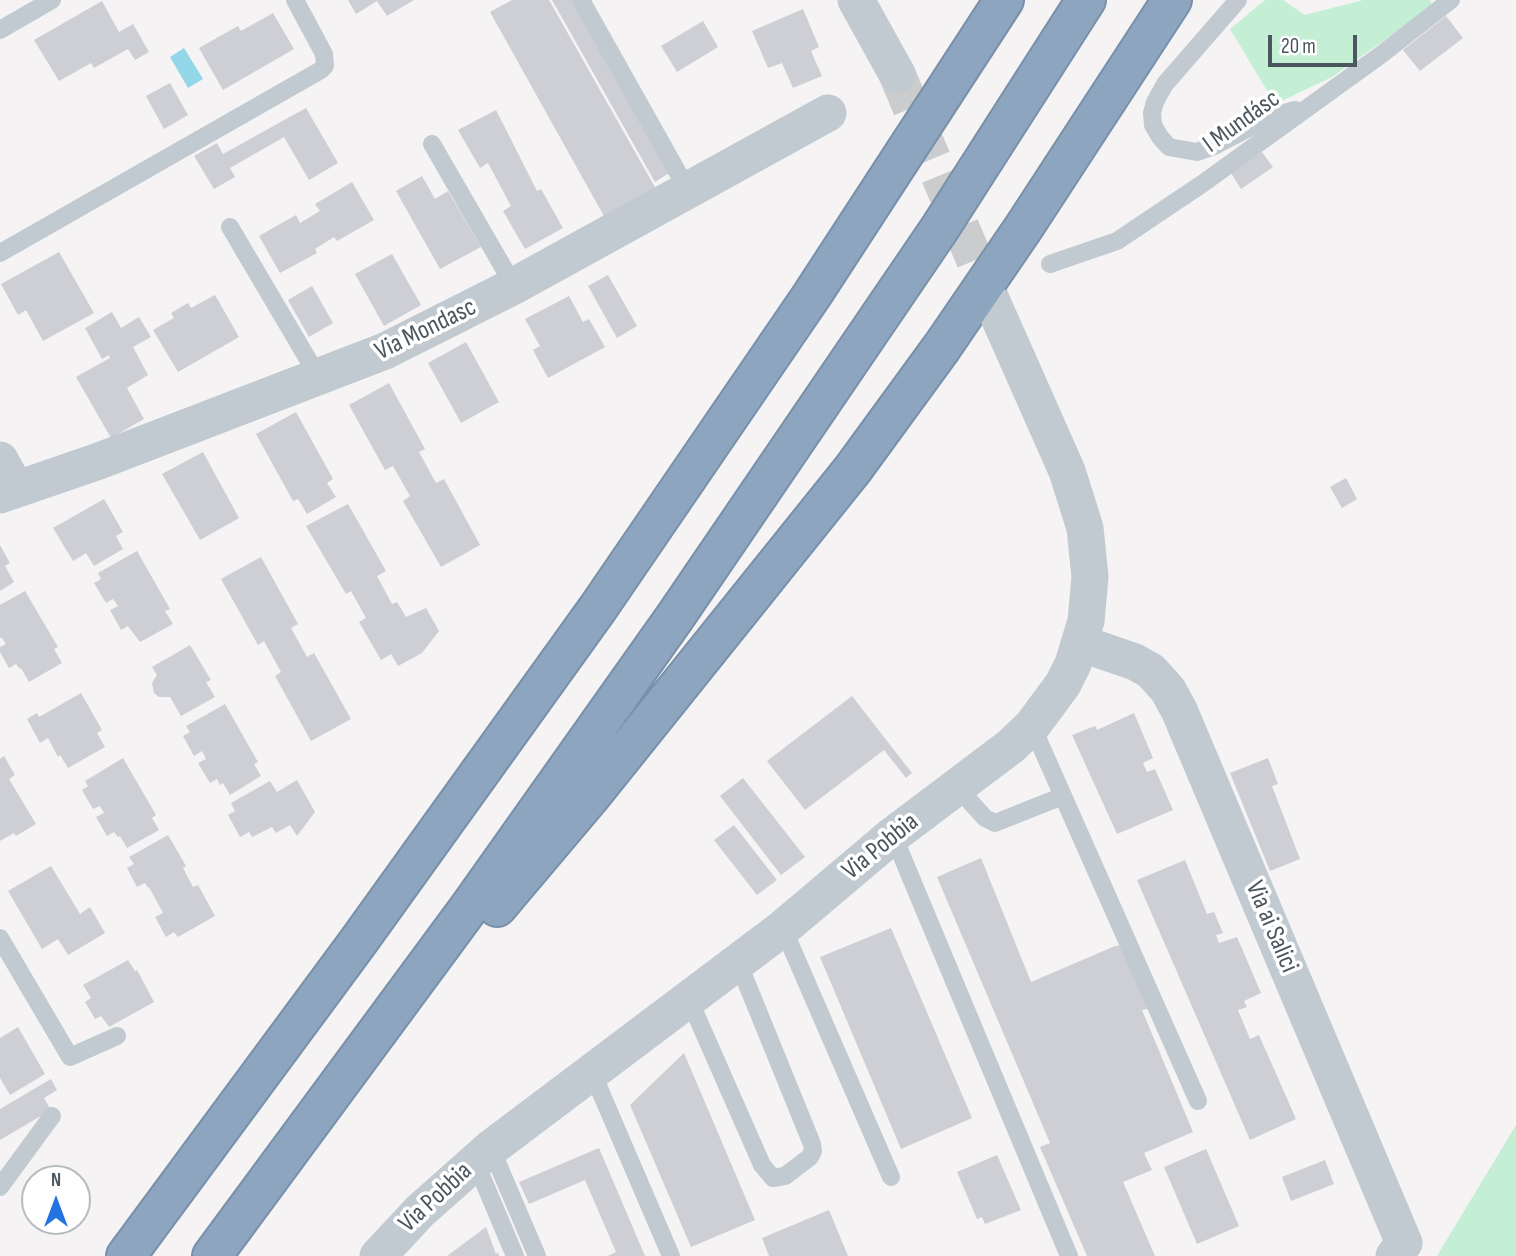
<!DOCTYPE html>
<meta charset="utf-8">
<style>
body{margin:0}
#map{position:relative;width:1516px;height:1256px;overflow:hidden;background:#f5f3f3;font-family:"Sofia Sans Condensed",sans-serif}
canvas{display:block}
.north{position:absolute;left:21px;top:1165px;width:70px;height:70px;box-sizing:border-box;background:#fff;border:2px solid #b7bbbf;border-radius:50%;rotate:0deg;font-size:19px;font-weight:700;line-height:28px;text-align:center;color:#4b565f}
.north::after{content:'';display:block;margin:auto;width:24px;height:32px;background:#2374de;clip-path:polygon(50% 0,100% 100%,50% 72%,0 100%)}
.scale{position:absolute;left:1268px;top:35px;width:89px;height:32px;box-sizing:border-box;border:4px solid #4b565f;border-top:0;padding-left:9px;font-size:21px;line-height:24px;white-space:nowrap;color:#4b565f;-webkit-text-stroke:5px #fff;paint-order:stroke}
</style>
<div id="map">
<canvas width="1516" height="1256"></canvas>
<div class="north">N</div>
<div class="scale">20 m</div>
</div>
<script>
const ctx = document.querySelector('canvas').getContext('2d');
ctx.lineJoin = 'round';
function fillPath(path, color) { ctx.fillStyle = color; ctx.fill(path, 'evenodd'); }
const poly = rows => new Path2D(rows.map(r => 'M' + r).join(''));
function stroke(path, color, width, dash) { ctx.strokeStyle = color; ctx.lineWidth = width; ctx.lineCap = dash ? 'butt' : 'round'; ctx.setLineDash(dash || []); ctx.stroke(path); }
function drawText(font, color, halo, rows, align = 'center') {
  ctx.font = font + ' "Sofia Sans Condensed",sans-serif'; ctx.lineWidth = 7; ctx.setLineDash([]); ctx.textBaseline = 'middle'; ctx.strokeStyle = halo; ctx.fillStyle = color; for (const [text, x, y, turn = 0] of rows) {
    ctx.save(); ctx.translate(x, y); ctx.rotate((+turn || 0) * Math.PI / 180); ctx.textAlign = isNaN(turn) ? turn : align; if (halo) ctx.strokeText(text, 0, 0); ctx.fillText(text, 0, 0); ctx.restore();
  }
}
fillPath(poly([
 [1265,0,1283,0,1305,15,1363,0,1430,0,1433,6,1332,77,1275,104,1230,29],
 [1516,1125,1516,1256,1437,1256]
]), '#c4efd5');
fillPath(poly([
 [184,48,203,79,188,88,170,57]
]), '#94d7e9');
fillPath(poly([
 [348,0,414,0,387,16,377,1,356,14],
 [512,0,549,0,656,189,605,218,490,12],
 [552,0,572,0,669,173,655,182],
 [102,1,119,32,133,24,149,52,135,60,128,49,94,68,91,63,59,81,34,40],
 [803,9,819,47,811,51,822,76,793,88,782,63,768,68,752,31],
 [273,13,294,49,223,90,199,48,238,26,241,31],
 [1446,16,1463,38,1420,71,1403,50],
 [703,21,718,47,677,72,661,46],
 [170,83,188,115,164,129,146,96],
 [306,108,338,163,309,180,284,137,230,168,235,177,214,189,194,156,217,143,223,154],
 [496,110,537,191,541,189,563,228,525,249,503,211,511,206,488,163,480,168,458,130],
 [1262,152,1273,167,1241,189,1231,173],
 [422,176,435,199,448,191,481,247,440,269,396,191],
 [352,182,374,220,337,241,334,237,315,249,317,253,280,273,259,236,296,215,300,223,320,211,315,204],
 [59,252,94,313,43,341,26,310,18,315,1,284],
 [392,254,421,305,384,326,355,274],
 [608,275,637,326,617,338,588,286],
 [312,286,333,323,309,337,288,300],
 [215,295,239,337,178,372,153,330,174,318,171,313,188,303,191,308],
 [569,296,583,322,589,319,605,347,548,378,533,350,540,346,525,319],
 [112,312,121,328,139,317,151,337,133,347,148,375,127,388,144,419,111,438,76,377,110,358,109,355,102,359,85,328],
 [466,342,499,402,461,423,428,363],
 [389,383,425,449,419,452,436,483,444,479,480,545,441,567,403,501,410,496,393,466,385,470,349,405],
 [296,412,333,479,327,483,336,497,307,514,298,499,293,501,256,434],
 [203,452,239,518,200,540,162,474],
 [1346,478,1357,499,1342,508,1330,487],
 [104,499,123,532,116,536,123,549,94,566,86,553,73,561,53,528],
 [348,504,386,571,377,576,392,604,397,602,406,617,426,608,439,631,422,653,398,666,391,654,381,660,359,622,366,618,351,591,346,594,306,526],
 [0,545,10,563,5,566,14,582,0,591],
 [137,551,170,609,165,611,173,624,140,642,128,626,121,630,110,610,118,606,113,599,106,603,94,583,101,579,98,573],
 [261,557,298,624,291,628,307,657,314,653,351,719,311,741,275,676,281,672,264,641,258,645,221,579],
 [25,591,58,647,54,649,62,663,29,682,21,668,20,669,16,664,9,668,0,652,0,647,6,644,2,638,0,638,0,605],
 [190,645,211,680,206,682,215,697,181,716,170,697,159,697,154,693,152,683,157,675,152,667],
 [81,693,102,730,97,733,105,747,68,768,60,755,58,757,48,738,40,743,27,719,37,713,39,717],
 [852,696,912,773,906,778,884,750,805,810,767,761],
 [225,704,258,762,254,764,261,776,230,795,223,783,220,785,217,779,210,783,198,763,206,759,202,751,194,756,183,736,190,732,186,726],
 [1134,713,1153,758,1143,763,1147,772,1155,769,1173,810,1117,834,1072,735,1095,726,1097,730],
 [4,756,15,775,9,779,36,824,16,836,14,833,0,841,0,759],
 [123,758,156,815,152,818,159,830,127,848,120,836,118,837,114,832,107,836,96,817,104,813,100,806,93,809,82,790,88,786,85,781],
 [1268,758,1278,784,1272,786,1300,859,1270,871,1230,773],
 [743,778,805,857,781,875,720,796],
 [297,780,315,812,297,836,290,825,276,833,272,827,252,837,249,832,240,837,228,815,235,811,231,803,270,781,277,792],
 [734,825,777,880,757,895,714,840],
 [168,835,186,866,183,868,193,887,198,885,215,916,178,937,174,932,166,937,155,917,163,913,149,887,148,888,145,883,137,887,127,868,134,864,129,857],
 [981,858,1031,982,1115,946,1124,945,1151,1008,1142,1010,1193,1132,1144,1153,1152,1170,1123,1182,1155,1256,1087,1256,1040,1147,1050,1143,937,877],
 [1185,860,1207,914,1214,912,1223,933,1216,935,1219,943,1237,937,1261,993,1244,1001,1247,1007,1238,1010,1250,1039,1259,1035,1296,1119,1250,1140,1137,880],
 [51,866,80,914,90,907,105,933,68,955,58,939,42,949,8,891],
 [891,928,972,1118,901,1149,820,957],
 [128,960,135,971,137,970,154,1002,109,1027,101,1016,95,1019,85,1002,91,998,83,985],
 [18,1027,45,1074,10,1095,0,1078,0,1038],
 [684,1053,755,1220,691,1247,630,1105],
 [51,1079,57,1090,44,1098,51,1110,0,1140,0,1109],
 [599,1148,645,1256,608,1256,616,1252,585,1180,529,1204,519,1182],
 [1206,1149,1239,1226,1197,1244,1164,1167],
 [997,1155,1021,1210,985,1224,982,1217,977,1219,957,1172],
 [1325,1160,1334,1184,1291,1201,1282,1177],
 [829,1210,848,1256,769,1256,762,1238],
 [486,1227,496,1254,498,1252,499,1256,447,1256]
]), '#cdcfd4');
stroke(poly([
 [897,74,993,304]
]), '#caccce', 37, [37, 18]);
const highway = poly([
 [497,907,589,798,853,469,942,347,1024,227,1172,0],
 [126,1256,358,942,598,608,812,295,1004,0],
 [212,1256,471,905,675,617,940,228,1086,0]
]);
stroke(highway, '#7890aa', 42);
stroke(poly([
 [581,0,687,189],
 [1238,0,1165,84,1155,102,1152,113,1153,125,1160,137,1169,147,1197,152,1214,146,1268,118,1295,110],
 [0,30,52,0],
 [432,144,514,286],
 [230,227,319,378],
 [0,253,321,70,325,66,324,54,295,0],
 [1050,264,1117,241,1202,184,1382,54,1451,0],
 [1032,726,1198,1101],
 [957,787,985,818,995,823,1063,796],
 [893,835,1069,1256],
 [783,928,891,1177],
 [0,938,70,1057,117,1036],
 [689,999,762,1165,773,1178,785,1176,810,1157,813,1151,812,1144,738,962],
 [592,1072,671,1256],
 [491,1148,537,1256],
 [475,1161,515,1256],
 [0,1187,52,1116]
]), '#c1cad0', 18);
stroke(poly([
 [856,0,897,74],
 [0,460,16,489],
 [0,495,99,461,385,351,514,286,828,113],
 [1080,643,1135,662,1151,671,1168,690,1179,710,1404,1243,1394,1256],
 [378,1256,420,1211,491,1148,783,928,893,835,1011,746,1032,726,1063,684,1073,664,1086,621,1090,577,1085,528,1067,471,993,304]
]), '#c1cad0', 37);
stroke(highway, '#8da5be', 38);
drawText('26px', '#4b565f', '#fff', [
 ["I Mundásc",1242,122,-36],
 ["Via Mondasc",426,330,-26],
 ["Via Pobbia",881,847,-39],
 ["Via ai Salici",1271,927,67],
 ["Via Pobbia",436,1198,-43]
]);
</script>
